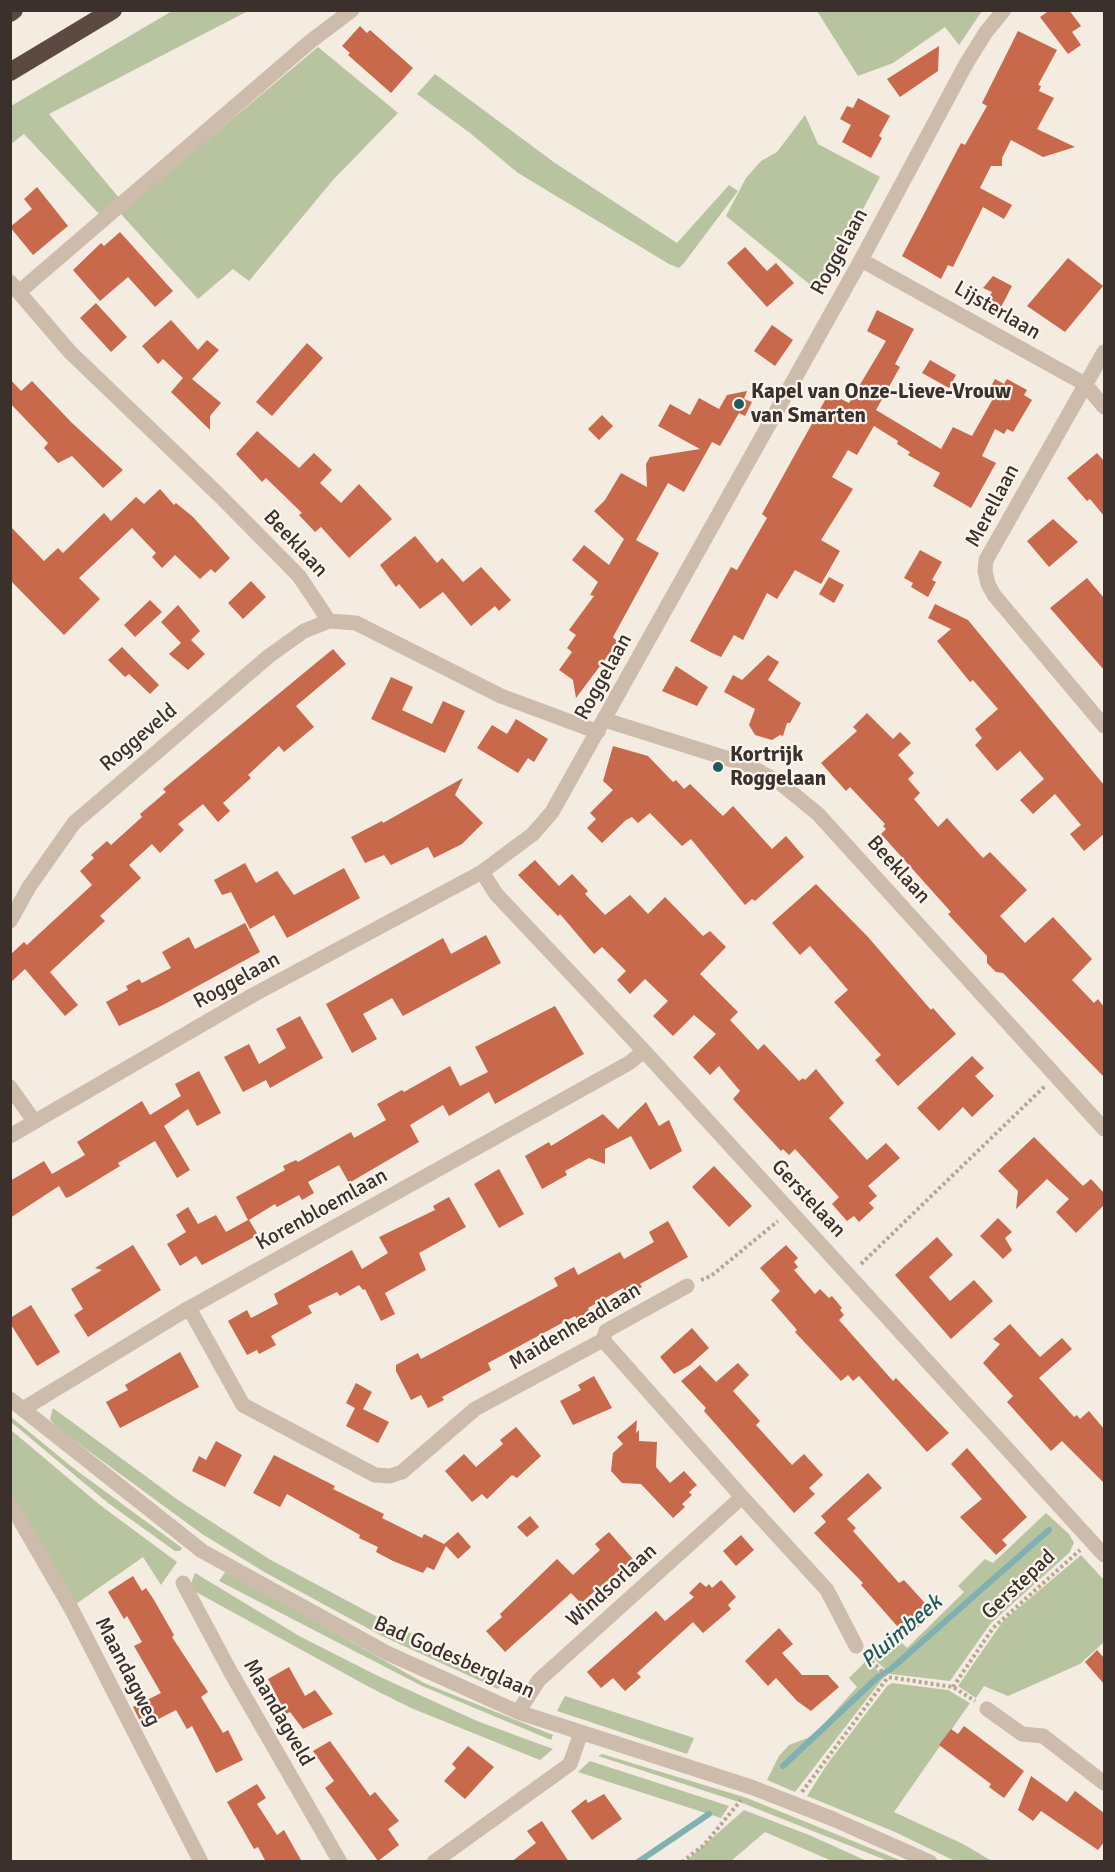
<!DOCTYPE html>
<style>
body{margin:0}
#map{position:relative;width:1115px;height:1872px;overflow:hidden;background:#f4ebe1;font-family:Signika,sans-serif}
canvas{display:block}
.frame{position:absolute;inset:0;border:12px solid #3b302b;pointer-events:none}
</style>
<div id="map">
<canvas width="1115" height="1872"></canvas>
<div class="frame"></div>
</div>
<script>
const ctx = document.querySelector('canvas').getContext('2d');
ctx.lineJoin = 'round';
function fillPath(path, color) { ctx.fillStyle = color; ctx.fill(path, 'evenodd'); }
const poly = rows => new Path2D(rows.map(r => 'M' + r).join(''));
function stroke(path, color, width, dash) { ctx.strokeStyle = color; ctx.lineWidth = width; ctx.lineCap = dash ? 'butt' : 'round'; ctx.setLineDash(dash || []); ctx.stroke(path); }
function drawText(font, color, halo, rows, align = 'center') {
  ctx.font = font + ' Signika,sans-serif'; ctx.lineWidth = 4.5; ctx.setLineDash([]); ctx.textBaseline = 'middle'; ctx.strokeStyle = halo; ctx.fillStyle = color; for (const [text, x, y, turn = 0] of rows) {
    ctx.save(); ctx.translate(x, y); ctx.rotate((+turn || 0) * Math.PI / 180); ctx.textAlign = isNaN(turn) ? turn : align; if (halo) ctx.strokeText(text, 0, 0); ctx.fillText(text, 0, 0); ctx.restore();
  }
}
fillPath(poly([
 [172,11,248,11,49,114,120,199,100,215,24,134,11,144,11,106],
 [817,11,982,11,959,45,945,27,893,63,858,76],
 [318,47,398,113,333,180,249,281,233,269,198,299,120,213],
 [435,74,555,163,677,243,729,185,738,191,684,263,679,268,669,264,518,173,470,133,417,94],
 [805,115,818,144,880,177,819,292,726,216,746,178,761,161,777,152],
 [53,1408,178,1500,269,1559,383,1620,508,1679,498,1689,382,1636,266,1573,202,1534,56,1427,50,1419],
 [11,1417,72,1467,182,1548,180,1551,175,1551,108,1503,11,1422],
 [11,1430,100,1505,177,1562,161,1585,143,1557,76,1604,11,1495],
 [1046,1513,1069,1534,1074,1543,1069,1553,991,1623,950,1681,890,1674,871,1656,888,1641,885,1638,891,1632,907,1648,964,1592,958,1586,985,1559,993,1563],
 [1081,1555,1104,1580,1104,1642,1080,1664,1008,1696,984,1686,976,1698,958,1686,1003,1621],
 [226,1571,424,1683,553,1735,551,1740,422,1686,219,1581],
 [195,1573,301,1637,378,1676,477,1721,553,1749,540,1760,411,1708,371,1688,196,1592,190,1586],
 [867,1660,884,1677,795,1792,767,1780,779,1756,789,1745,813,1736,857,1687,849,1678],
 [892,1683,948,1690,970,1703,894,1812,963,1844,992,1861,955,1861,895,1832,807,1796,828,1763,887,1686],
 [565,1696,694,1738,687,1754,557,1711],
 [602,1754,747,1798,902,1861,888,1861,745,1804,598,1756],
 [590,1761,729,1806,721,1818,578,1772],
 [744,1810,809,1835,867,1861,832,1861,765,1832,731,1861,686,1861]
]), '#b8c4a0');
stroke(poly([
 [783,1766,878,1677,891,1669,1049,1530],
 [638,1862,709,1814]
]), '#7fb0b2', 6);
fillPath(poly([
 [1050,10,1069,10,1081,26,1072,32,1081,45,1068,54,1040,17],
 [360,26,367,33,370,30,413,68,391,93,348,55,350,53,342,46],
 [1018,31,1057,50,1038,85,1041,86,1039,91,1054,98,1037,129,1075,147,1043,157,1011,140,1002,158,1002,166,991,166,980,188,1012,205,1004,219,983,207,953,267,948,265,941,279,902,256,961,143,965,145,987,106,982,103],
 [939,46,938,71,900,97,887,79],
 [858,98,890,116,879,136,882,138,871,158,842,142,851,125,840,119,847,106,853,108],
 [37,187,68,226,33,255,10,227,32,209,24,199],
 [120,232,173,291,155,307,128,277,100,301,73,270,101,243,104,246],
 [745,247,767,271,776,263,794,283,767,307,727,263],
 [1068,258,1103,286,1065,332,1027,306],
 [993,276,1012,286,999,311,986,303,992,292,983,288],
 [96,303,127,337,111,352,80,318],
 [877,310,914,329,895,364,900,367,876,410,941,449,953,427,972,436,994,397,987,393,995,379,1004,384,1007,379,1027,390,1024,395,1032,400,1013,432,1007,429,1004,434,995,429,982,456,996,463,971,508,933,486,940,473,908,455,910,452,897,444,898,441,874,426,857,455,848,450,832,477,853,489,821,540,840,551,821,584,795,570,777,599,767,593,743,640,734,635,721,657,710,652,690,641,731,567,737,570,767,518,762,514,829,393,849,403,886,341,867,331],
 [171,320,198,350,207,340,219,350,192,379,221,403,210,416,210,430,171,392,183,378,163,359,158,364,142,346],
 [772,325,793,340,775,366,754,351],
 [307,343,323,358,272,416,256,402],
 [930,360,956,375,949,388,922,373],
 [10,379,21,391,32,381,71,422,123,470,103,488,72,456,58,463,44,448,48,443,10,403],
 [747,391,744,399,752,402,745,416,739,413,720,446,712,442,684,492,668,483,636,540,659,553,613,637,618,642,576,698,573,680,559,670,572,652,567,648,576,635,569,630,594,596,590,595,598,582,572,560,584,545,609,565,624,539,594,511,605,500,621,473,647,487,646,464,650,457,700,449,658,426,670,404,690,415,699,398,719,409,727,395],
 [602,415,613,426,599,440,588,429],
 [257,431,299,468,314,453,332,470,320,483,341,503,359,484,392,519,349,558,321,527,315,532,299,515,302,513,266,478,262,482,236,454],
 [1097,453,1104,461,1104,516,1090,499,1087,501,1067,478],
 [160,489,174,505,176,503,193,517,230,558,215,573,211,569,200,579,175,555,162,568,152,557,156,553,132,528,79,578,100,599,64,635,10,580,10,526,44,561,58,548,63,553,104,513,111,521,136,497,144,504],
 [1053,519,1078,542,1049,567,1027,541],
 [415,536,437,563,442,558,463,582,481,567,511,600,499,611,495,606,471,626,443,592,420,609,399,584,396,587,380,565],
 [920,550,942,562,932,580,936,582,928,597,911,587,913,583,904,578],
 [829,577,844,585,834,603,819,594],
 [1087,578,1104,598,1104,670,1050,608],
 [251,581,266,597,243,619,228,603],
 [150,600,162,612,135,637,124,625],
 [935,604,968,620,1104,785,1104,834,1084,851,1070,834,1081,825,1055,794,1033,814,1020,800,1044,779,1020,751,997,771,975,745,982,738,975,729,998,709,973,680,970,682,937,641,951,629,928,618],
 [178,605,200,631,191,640,205,654,188,670,169,654,181,643,161,622],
 [122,647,159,685,150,694,129,674,125,677,108,660],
 [333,649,346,664,296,706,314,727,284,752,279,746,248,775,251,778,223,803,230,811,218,822,203,804,178,824,184,830,160,853,152,844,129,865,141,878,100,916,105,921,50,972,78,1005,65,1016,25,969,10,983,10,955,24,942,27,945,92,885,80,871,94,858,91,855,107,841,111,845,142,817,140,814,166,792,163,789],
 [768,655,779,662,768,680,801,703,790,723,787,723,783,736,780,735,772,740,755,735,749,725,755,709,724,692,733,675,742,680],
 [676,666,708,687,697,706,662,691],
 [391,677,413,687,402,710,432,724,443,701,465,711,445,753,371,719],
 [867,713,893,739,900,732,911,743,898,755,914,773,908,779,920,793,914,799,938,827,947,818,983,858,990,852,1027,890,1000,916,1025,943,1053,917,1092,959,1072,980,1094,1003,1098,999,1104,1007,1104,1077,1003,973,996,972,987,963,987,956,948,914,951,912,881,834,886,829,883,826,885,824,850,787,846,791,821,763,857,731,853,727],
 [516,719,548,739,534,762,528,758,518,773,477,748,492,725,507,734],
 [613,746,648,756,673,782,676,780,684,789,690,784,723,816,733,806,772,849,786,836,804,857,755,901,752,899,745,905,691,839,682,846,650,813,638,823,632,817,626,820,602,843,587,828,596,819,590,813,613,790,603,781],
 [463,778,455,795,483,823,462,844,434,858,428,847,391,865,384,855,365,863,351,837,382,821,383,823],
 [535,860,559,886,572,874,588,891,585,894,605,915,630,895,648,914,665,897,703,936,710,931,726,947,700,974,738,1012,730,1020,758,1050,764,1044,799,1081,803,1078,805,1080,816,1069,844,1103,829,1118,867,1160,886,1143,900,1158,868,1186,877,1196,869,1203,874,1208,859,1222,854,1216,847,1221,832,1204,839,1197,795,1149,789,1155,783,1149,781,1151,733,1099,740,1091,719,1066,710,1075,693,1057,716,1034,694,1015,673,1036,653,1016,668,1001,645,979,630,994,617,980,626,971,602,947,594,954,560,914,558,916,518,875],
 [245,863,256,883,277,871,294,895,344,868,360,898,287,938,274,915,250,929,231,892,222,895,214,880],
 [816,884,868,937,931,1010,933,1008,956,1034,898,1086,875,1060,881,1055,834,1002,848,990,810,946,800,955,772,923],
 [245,923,260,952,163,1005,119,1026,106,1002,128,990,126,986,139,979,142,983,171,968,162,952,189,937,195,949],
 [486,935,501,963,403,1016,392,998,363,1014,377,1039,352,1053,326,1004,443,938,451,954],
 [555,1006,584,1054,495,1104,489,1092,449,1116,443,1105,410,1125,419,1142,349,1183,339,1165,308,1182,314,1193,302,1200,299,1195,277,1207,275,1204,249,1220,258,1235,202,1265,196,1256,180,1266,167,1244,186,1232,176,1215,188,1207,198,1224,216,1215,226,1232,248,1220,236,1197,285,1170,283,1166,296,1160,298,1162,351,1132,354,1138,386,1120,377,1104,402,1090,404,1092,450,1066,460,1086,488,1072,475,1047],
 [300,1016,323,1058,270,1088,266,1080,243,1092,224,1057,249,1044,259,1064,286,1048,276,1029],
 [972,1056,984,1068,975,1076,994,1096,972,1117,963,1107,939,1131,917,1108],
 [199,1071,221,1113,197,1126,188,1109,164,1126,190,1170,177,1178,155,1141,118,1163,120,1166,71,1196,66,1198,59,1186,10,1218,10,1181,44,1161,52,1174,85,1155,77,1142,142,1101,150,1115,181,1096,175,1084],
 [646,1102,659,1126,669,1120,682,1151,650,1170,631,1136,605,1149,605,1164,589,1158,565,1171,567,1175,542,1189,525,1156,549,1142,551,1146,603,1114,618,1129],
 [1034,1137,1083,1186,1091,1179,1104,1193,1104,1205,1076,1233,1056,1212,1069,1199,1047,1179,1016,1209,1018,1191,998,1171],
 [714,1166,752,1206,729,1227,692,1187],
 [499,1169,524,1214,499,1228,474,1184],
 [449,1197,466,1227,419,1253,426,1270,385,1293,395,1314,381,1321,365,1289,363,1290,359,1285,340,1296,337,1292,308,1306,312,1313,271,1336,276,1345,259,1354,257,1350,247,1355,228,1321,247,1310,251,1318,278,1304,274,1294,352,1250,362,1269,388,1253,379,1237,435,1210,433,1206],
 [998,1218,1012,1232,1005,1238,1012,1250,1003,1259,980,1236],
 [668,1221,688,1257,640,1284,642,1287,627,1295,623,1288,588,1308,591,1314,578,1321,575,1316,488,1363,491,1370,442,1397,444,1400,428,1408,421,1395,411,1400,396,1371,396,1365,418,1353,421,1359,558,1286,554,1278,574,1267,578,1275,620,1252,624,1259,654,1242,649,1232],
 [937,1237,953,1255,929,1277,950,1301,974,1280,993,1301,951,1339,895,1275],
 [133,1245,161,1290,88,1337,74,1315,83,1309,71,1289,102,1270,95,1268],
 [786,1245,798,1258,794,1262,798,1267,794,1270,815,1294,820,1289,829,1298,832,1296,842,1308,840,1310,844,1315,839,1320,893,1381,896,1378,949,1433,927,1452,859,1376,853,1381,848,1375,841,1381,795,1332,797,1330,771,1300,780,1291,760,1268],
 [31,1305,60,1352,37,1366,10,1323,10,1318],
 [1010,1324,1040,1357,1062,1338,1072,1349,1039,1378,1074,1417,1077,1415,1080,1419,1089,1411,1104,1429,1104,1483,1062,1441,1051,1451,1007,1402,1013,1396,983,1363,1000,1344,993,1339],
 [692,1328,709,1348,690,1365,674,1374,660,1357],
 [180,1352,199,1387,120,1428,106,1402,128,1390,125,1385],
 [738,1363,749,1375,733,1391,760,1421,756,1425,792,1465,804,1454,823,1475,809,1488,815,1494,794,1513,704,1411,706,1408,681,1381,700,1365,716,1382],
 [594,1376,612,1408,573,1425,560,1401,581,1390,578,1385],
 [356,1383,372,1392,363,1409,389,1422,378,1443,346,1426,355,1408,346,1403],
 [637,1420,636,1433,639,1430,639,1441,657,1442,656,1467,670,1483,684,1471,697,1485,689,1492,692,1495,682,1504,685,1507,673,1518,641,1484,622,1483,611,1471,613,1453,623,1444,617,1437],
 [516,1427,541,1456,517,1478,512,1475,487,1499,482,1494,472,1502,445,1471,464,1454,476,1467,503,1444,500,1440],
 [216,1441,242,1455,225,1487,192,1471,199,1456,206,1460],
 [967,1448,1027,1517,1002,1540,1007,1545,996,1555,960,1517,982,1499,951,1464],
 [274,1455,335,1486,333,1489,384,1514,382,1518,422,1538,424,1534,444,1544,458,1532,471,1547,458,1559,446,1546,434,1570,427,1567,423,1573,393,1561,376,1552,378,1547,359,1538,360,1535,287,1494,280,1507,253,1493],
 [868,1473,882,1488,847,1519,856,1528,853,1531,899,1583,904,1580,934,1613,910,1634,901,1623,897,1626,861,1585,863,1583,814,1533,826,1522,821,1516],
 [530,1516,539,1527,527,1537,517,1527],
 [609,1532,633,1559,581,1603,571,1593,505,1652,486,1631,502,1617,500,1614,557,1559,573,1575,600,1550,595,1544],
 [741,1535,754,1550,736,1566,723,1551],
 [133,1576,142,1591,146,1588,154,1600,174,1635,172,1637,208,1692,201,1697,223,1733,228,1730,243,1760,216,1773,192,1726,187,1729,176,1710,143,1727,133,1707,161,1693,134,1646,142,1642,127,1616,124,1619,108,1592],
 [721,1580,736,1597,728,1605,731,1609,703,1633,693,1622,637,1673,641,1677,625,1691,613,1678,601,1688,587,1672,656,1611,665,1621,694,1597,689,1593,700,1582,706,1587,709,1584,712,1588],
 [779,1628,793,1644,782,1653,802,1675,828,1675,839,1687,811,1711,797,1701,776,1678,768,1686,745,1661],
 [1097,1650,1104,1658,1104,1684,1085,1662],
 [289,1667,305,1696,315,1690,333,1714,303,1729,290,1712,286,1714,268,1679],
 [964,1726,1024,1771,1004,1798,989,1787,991,1784,939,1745,951,1729,958,1734],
 [330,1741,370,1796,375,1792,399,1821,388,1829,399,1845,378,1861,325,1788,334,1781,313,1751],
 [468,1746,494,1767,465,1799,444,1781,456,1768,452,1764],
 [1031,1776,1067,1802,1075,1791,1104,1813,1104,1842,1098,1850,1041,1811,1033,1821,1018,1810],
 [257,1784,266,1798,257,1804,277,1835,284,1830,302,1862,266,1862,258,1847,254,1849,227,1802],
 [604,1794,622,1819,592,1840,571,1811,586,1799,588,1803],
 [542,1821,569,1862,511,1862,536,1843,527,1831]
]), '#c8694b');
stroke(poly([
 [861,1264,1045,1086],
 [701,1280,711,1276,778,1221],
 [867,1657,888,1677,953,1687,975,1701],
 [953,1687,993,1628,1080,1550],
 [802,1792,888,1677],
 [682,1862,704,1845,741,1800]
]), '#b9a596', 4, [3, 3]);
stroke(poly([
 [861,260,1085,384,1104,407],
 [10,282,70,352,219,495,299,576,329,621,356,623,501,696,598,732],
 [19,292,311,41,352,10],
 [1104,352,986,560,985,571,988,584,994,595,1104,726],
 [605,720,748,765,780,783,818,814,1104,1129],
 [482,872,496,894,644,1051,1104,1555],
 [10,921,29,887,74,823,269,656,304,631,329,621],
 [10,1087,34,1121],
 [10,1136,253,995,482,872,533,834,552,812,861,260,966,64,986,32,1004,10],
 [189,1308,243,1405,375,1475,390,1476,402,1472,475,1409,603,1340,606,1331,687,1286],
 [10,1399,202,1551,387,1653,518,1712,751,1787,833,1819,930,1862],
 [23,1409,189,1308,629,1063,644,1051],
 [742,1497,827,1590,856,1646],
 [10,1503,72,1610,201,1862],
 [183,1583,230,1671,340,1862],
 [987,1709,1022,1734,1043,1736,1104,1783],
 [518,1712,539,1680,742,1497,603,1340],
 [434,1862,570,1764,581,1733]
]), '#cdbbac', 15);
stroke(poly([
 [10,13,14,10],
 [10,72,113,10]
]), '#5c4a42', 18);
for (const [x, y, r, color] of [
 [739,404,6,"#1f5a5e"],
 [718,767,6,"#1f5a5e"]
]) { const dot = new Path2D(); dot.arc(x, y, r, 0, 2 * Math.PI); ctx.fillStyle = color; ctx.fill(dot); stroke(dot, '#fbf5ee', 2); }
drawText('21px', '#3b302b', '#fbf5ee', [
 ["Roggelaan",840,252,-61],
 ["Lijsterlaan",997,311,30],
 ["Merellaan",993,506,-62],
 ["Beeklaan",295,544,47],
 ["Roggelaan",604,677,-61],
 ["Roggeveld",139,738,-40],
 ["Beeklaan",898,870,48],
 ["Roggelaan",237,981,-29],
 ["Gerstelaan",808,1199,47],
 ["Korenbloemlaan",322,1210,-29],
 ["Maidenheadlaan",575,1327,-31],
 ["Gerstepad",1019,1585,-43],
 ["Windsorlaan",612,1586,-42],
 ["Bad Godesberglaan",454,1658,24],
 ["Maandagweg",127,1672,63],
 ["Maandagveld",278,1713,60]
]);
drawText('bold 21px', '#3b302b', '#fbf5ee', [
 ["Kapel van Onze-Lieve-Vrouw",751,392],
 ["van Smarten",751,416],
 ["Kortrijk",730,755],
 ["Roggelaan",730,779]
], 'left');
drawText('italic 22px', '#1f5a5e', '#fbf5ee', [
 ["Pluimbeek",902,1632,-41]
]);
</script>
